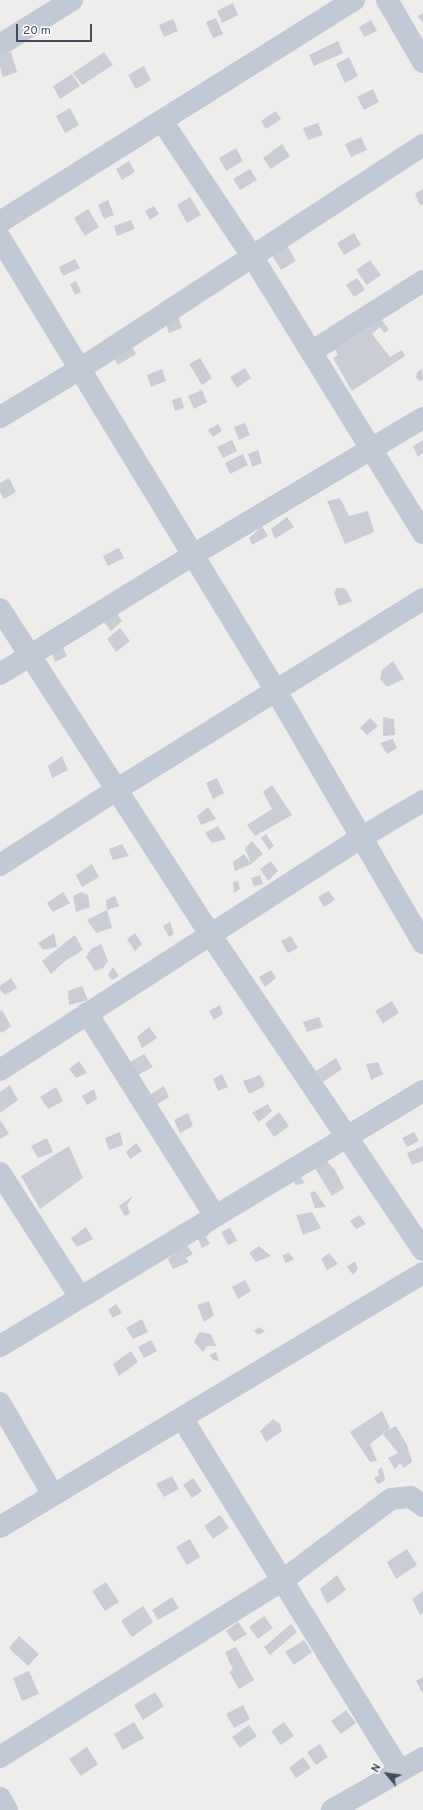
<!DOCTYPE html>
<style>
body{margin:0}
#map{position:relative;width:423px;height:1810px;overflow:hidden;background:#efecec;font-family:Overpass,sans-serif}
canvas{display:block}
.north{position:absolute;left:367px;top:1754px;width:40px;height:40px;-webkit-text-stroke:3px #fff;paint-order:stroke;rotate:299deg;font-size:11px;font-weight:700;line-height:16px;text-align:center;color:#434c5c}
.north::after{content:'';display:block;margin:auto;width:14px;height:18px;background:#434c5c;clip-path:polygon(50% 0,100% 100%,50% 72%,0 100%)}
.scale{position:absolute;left:16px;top:24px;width:76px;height:18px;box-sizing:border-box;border:2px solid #434c5c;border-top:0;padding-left:5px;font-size:12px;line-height:14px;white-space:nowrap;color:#434c5c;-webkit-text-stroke:3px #fff;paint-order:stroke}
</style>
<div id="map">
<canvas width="423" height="1810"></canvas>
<div class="north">N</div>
<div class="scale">20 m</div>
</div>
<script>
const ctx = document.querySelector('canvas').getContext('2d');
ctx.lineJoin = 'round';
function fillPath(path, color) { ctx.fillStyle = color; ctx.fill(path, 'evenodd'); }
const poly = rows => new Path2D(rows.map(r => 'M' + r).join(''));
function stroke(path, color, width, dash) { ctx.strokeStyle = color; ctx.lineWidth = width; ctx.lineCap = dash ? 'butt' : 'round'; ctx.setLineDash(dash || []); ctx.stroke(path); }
fillPath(poly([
 [233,3,238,15,222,23,217,11],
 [423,13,423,23,418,16],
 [216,18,223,34,213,38,206,22],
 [173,19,178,31,164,37,159,25],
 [371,20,377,31,364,37,359,27],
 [338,41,343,53,314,66,309,55],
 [11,52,17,72,3,77,0,67,0,56],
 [104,52,113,65,82,85,73,73],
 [349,57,358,76,345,83,336,64],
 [144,66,151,80,136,89,128,75],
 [72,74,80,86,60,99,53,86],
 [373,89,379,102,364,110,357,97],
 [70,108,79,125,65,133,56,116],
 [276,111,281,119,266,129,261,121],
 [318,123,323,135,308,140,303,128],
 [361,137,367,150,351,157,345,144],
 [282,144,290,156,271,169,263,158],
 [236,148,243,161,226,171,219,158],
 [129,161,135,172,122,180,116,169],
 [250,169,257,180,240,190,233,179],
 [423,189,423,204,420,205,415,194],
 [190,197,201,215,187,223,177,205],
 [108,200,114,215,104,219,98,205],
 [154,206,159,214,150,220,145,211],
 [88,209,99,227,85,236,74,218],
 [131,220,135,229,117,236,114,226],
 [354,233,361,245,344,255,337,243],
 [285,242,296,261,281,270,270,252],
 [75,259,80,268,63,276,59,267],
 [370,260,381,275,367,285,356,270],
 [357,278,365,290,354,297,346,285],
 [76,281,81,292,75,295,70,284],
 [178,316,182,328,169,333,165,321],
 [382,320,389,330,384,333,380,327,372,334,390,357,402,350,405,356,352,391,333,358,338,355,335,350],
 [129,342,136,354,118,365,110,353],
 [200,358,212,378,202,385,189,364],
 [245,368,251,378,237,388,230,377],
 [162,369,166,381,151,387,147,375],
 [422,369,423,380,419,381,416,377,417,372],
 [202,390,207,402,194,409,188,396],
 [181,397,184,408,175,411,172,400],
 [245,423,250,435,239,440,234,427],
 [218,424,222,431,213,437,208,430],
 [232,440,237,451,223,458,217,447],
 [423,440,423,453,418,457,413,446],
 [258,450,262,463,252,467,248,454],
 [243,454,248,465,230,474,225,463],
 [9,478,16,492,4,499,0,492,0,483],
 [340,498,349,516,368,511,374,532,345,544,327,501],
 [287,517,294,527,275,539,271,529],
 [262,526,268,536,252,545,249,538],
 [119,548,124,558,108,566,103,556],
 [337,588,345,588,352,601,339,606,334,593],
 [116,612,122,621,111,631,104,622],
 [120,628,130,641,116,652,107,639],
 [62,645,67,656,55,662,51,651],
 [393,661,404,679,387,687,380,679,382,670],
 [383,717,394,719,395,735,383,736],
 [370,718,378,726,367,735,360,728],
 [393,739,397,748,387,754,380,743],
 [62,756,68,770,52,778,48,766],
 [217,778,224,793,213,799,206,783],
 [272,785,292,815,255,836,247,825,272,809,263,792],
 [208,807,216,819,201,825,197,816],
 [218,826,226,839,212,843,205,833],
 [266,834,274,846,269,850,261,838],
 [252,841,263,854,251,864,245,848],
 [122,844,129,856,113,860,109,849],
 [244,854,251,864,235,871,233,862],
 [271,861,278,871,268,881,260,869],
 [92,864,99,877,82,887,76,875],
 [260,875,263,884,254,886,251,878],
 [238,881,240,889,234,893,233,882],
 [329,891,335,900,324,907,318,897],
 [63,892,70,903,53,912,47,903],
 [81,892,88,895,90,907,76,912,73,896],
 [115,896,119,906,107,910,106,900],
 [107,910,112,928,96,933,87,920],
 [170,922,174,934,169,937,163,926],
 [54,933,57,947,43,950,38,943],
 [135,933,142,944,135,951,127,939],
 [75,935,83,950,65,961,51,974,42,961],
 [291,936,298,948,288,953,281,941],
 [101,944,108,961,103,968,95,971,86,957,91,949],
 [113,967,119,976,112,980,108,975],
 [271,970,276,978,265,987,259,977],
 [11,978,17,988,5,995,0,990,0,986],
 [82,986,88,1000,69,1005,68,991],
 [392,1001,399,1013,383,1023,375,1011],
 [220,1005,223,1014,214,1020,209,1011],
 [2,1010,11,1026,2,1033,0,1031,0,1012],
 [319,1017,323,1027,307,1032,303,1022],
 [149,1027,157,1038,142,1048,137,1037],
 [144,1054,153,1067,138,1075,130,1062],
 [336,1058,342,1069,323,1082,316,1071],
 [79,1061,87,1073,76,1078,69,1069],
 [378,1062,383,1074,371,1080,366,1064],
 [222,1074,228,1087,218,1091,213,1079],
 [260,1075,265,1086,249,1094,243,1081],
 [10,1085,18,1100,0,1113,0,1092],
 [164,1086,169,1097,156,1105,151,1094],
 [56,1087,63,1101,48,1109,40,1097],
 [94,1089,97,1099,87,1105,82,1096],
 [268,1104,272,1111,259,1122,252,1113],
 [279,1112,289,1126,274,1137,265,1124],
 [188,1113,193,1126,180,1133,174,1120],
 [1,1121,9,1134,0,1139,0,1122],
 [120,1132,123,1145,109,1150,105,1138],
 [414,1132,419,1141,407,1147,402,1138],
 [47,1138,53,1152,38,1158,31,1146],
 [136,1143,142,1151,130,1159,126,1152],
 [69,1146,83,1178,40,1209,21,1176],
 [423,1146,423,1161,412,1165,407,1153],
 [322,1156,335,1170,344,1188,332,1196,313,1165],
 [299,1174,305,1183,296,1185,291,1178],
 [315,1191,326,1207,315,1208,310,1193],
 [133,1196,127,1205,130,1213,125,1216,119,1206],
 [312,1212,321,1228,303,1235,296,1215],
 [359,1215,366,1224,356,1229,350,1221],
 [86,1227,93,1239,77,1247,71,1238],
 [230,1228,237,1241,228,1245,221,1232],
 [212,1231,206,1237,210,1244,202,1248,195,1232],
 [186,1244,193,1254,186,1258,189,1262,173,1269,168,1259],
 [259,1246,271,1256,256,1262,249,1253],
 [289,1253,294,1259,286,1263,282,1255],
 [329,1253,338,1264,327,1270,321,1259],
 [355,1261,358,1269,353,1275,347,1267],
 [245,1280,251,1291,238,1299,232,1287],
 [209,1301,214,1315,204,1322,197,1305],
 [116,1304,122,1313,113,1318,108,1310],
 [142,1319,148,1332,133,1339,126,1328],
 [259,1327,265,1331,258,1335,254,1331],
 [199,1332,211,1334,216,1346,207,1346,203,1352,194,1342],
 [151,1340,157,1351,144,1358,138,1347],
 [131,1351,138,1362,119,1376,113,1364],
 [216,1352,219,1361,213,1360,209,1355],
 [382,1411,390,1428,370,1444,377,1461,370,1462,350,1432],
 [273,1419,280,1424,282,1431,266,1442,260,1431],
 [396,1426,407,1445,412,1462,404,1468,400,1463,395,1469,388,1458,398,1453,382,1433],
 [382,1467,385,1480,378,1484,374,1478,379,1475,378,1470],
 [172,1476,179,1489,164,1497,156,1484],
 [193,1478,202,1491,192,1498,183,1485],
 [220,1515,229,1528,213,1539,204,1526],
 [190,1539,200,1557,187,1565,176,1547],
 [407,1549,417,1565,396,1579,387,1562],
 [337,1575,346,1590,327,1604,320,1589],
 [106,1582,119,1602,105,1611,92,1591],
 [423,1591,423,1613,420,1615,412,1599],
 [172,1597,179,1608,158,1620,152,1610],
 [143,1606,153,1622,132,1637,121,1621],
 [264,1616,273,1628,258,1639,249,1627],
 [238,1622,247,1634,234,1642,226,1631],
 [291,1624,297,1632,270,1655,264,1647],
 [19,1636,39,1654,28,1666,9,1648],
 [304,1640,312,1652,294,1665,285,1652],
 [236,1647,254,1680,239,1689,229,1672,233,1670,225,1652],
 [29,1671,39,1694,22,1701,13,1678],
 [423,1677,423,1694,416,1681],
 [155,1692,164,1706,143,1720,134,1705],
 [243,1705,250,1719,234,1728,226,1714],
 [346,1710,356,1723,341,1734,331,1721],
 [134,1722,144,1738,123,1750,114,1734],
 [284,1722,294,1736,281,1745,271,1731],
 [249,1725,257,1736,240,1748,232,1737],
 [320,1744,328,1757,316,1765,307,1752],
 [87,1747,98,1764,81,1776,69,1759],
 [303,1757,311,1768,296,1778,289,1768]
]), '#cacdd5');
stroke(poly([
 [387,0,423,62],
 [0,45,72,0],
 [162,121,252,256,423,533],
 [0,222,354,0],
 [0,238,276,691,423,943],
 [311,352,423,281],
 [0,417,80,369,423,145],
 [0,609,210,934,423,1250],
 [0,674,193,555,423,418],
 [0,865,116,790,423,599],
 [87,1013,215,1216],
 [0,1070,362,837,423,801],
 [0,1173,80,1297],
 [0,1346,423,1091],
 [0,1403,53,1495],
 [182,1418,400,1771],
 [0,1527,423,1273],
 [0,1757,283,1580,391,1499,411,1497,423,1506],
 [0,1798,7,1810],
 [332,1810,423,1758]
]), '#c1c9d6', 22);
</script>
